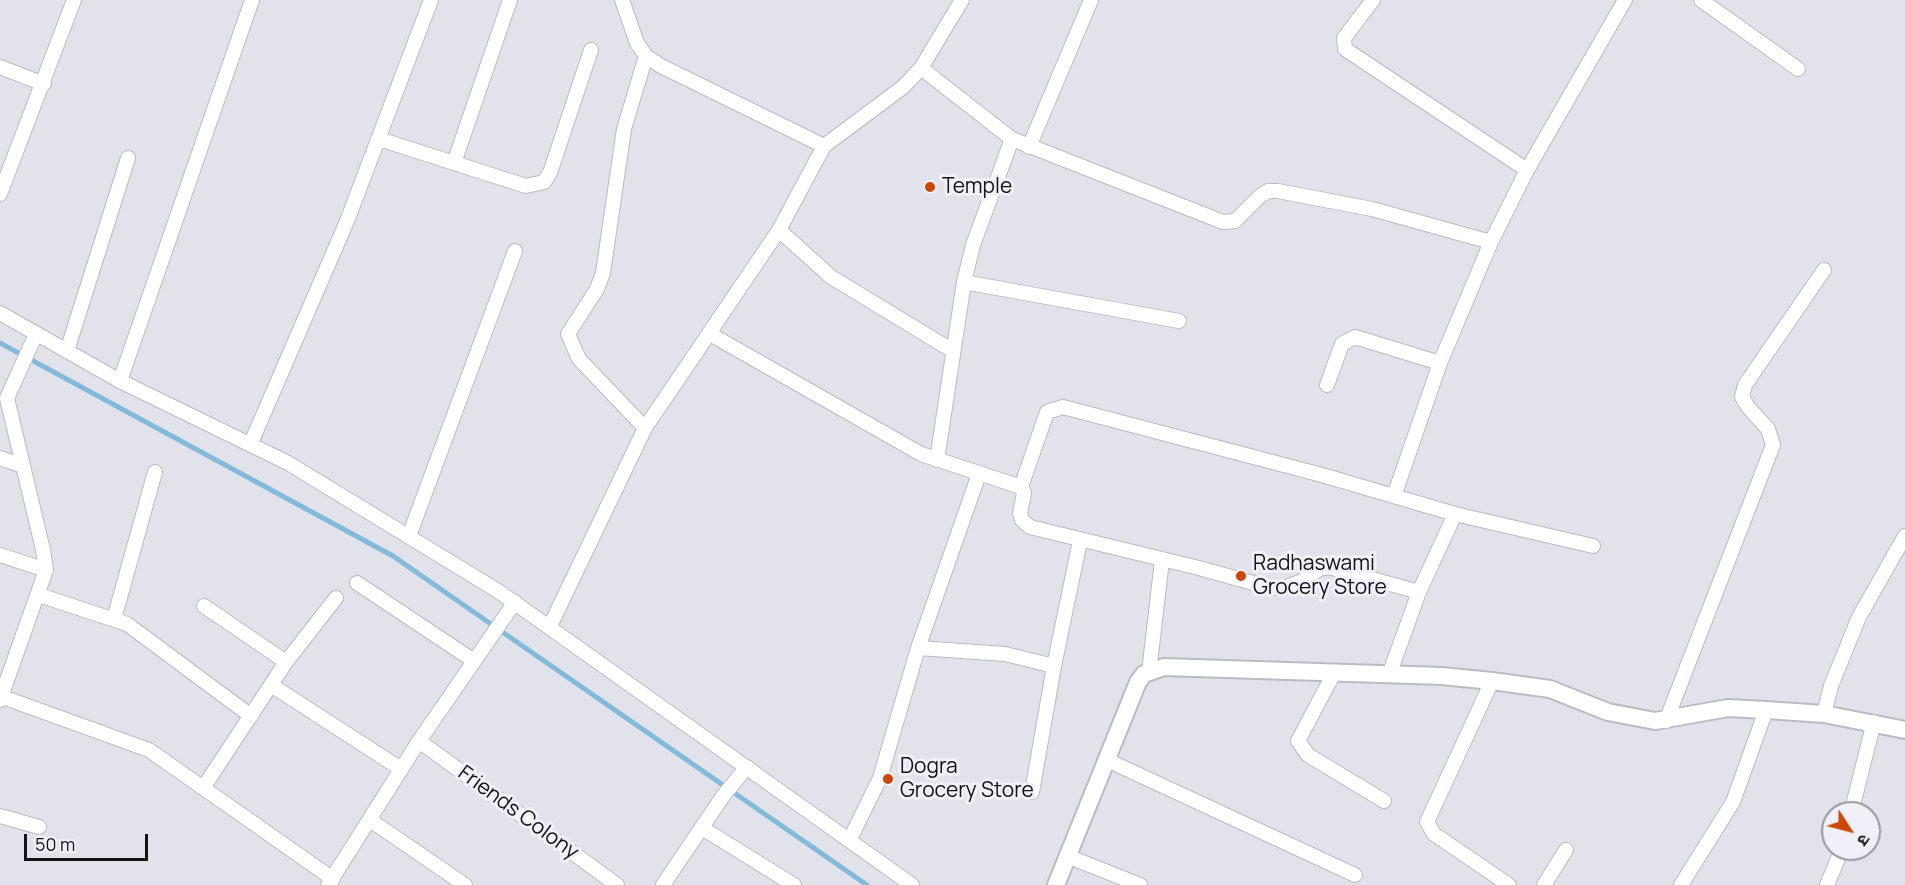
<!DOCTYPE html>
<meta charset="utf-8">
<style>
body{margin:0}
#map{position:relative;width:1905px;height:885px;overflow:hidden;background:#e2e3ea;font-family:Manrope,"Noto Sans Devanagari",sans-serif}
canvas{display:block}
.north{position:absolute;left:1821px;top:801px;width:60px;height:60px;box-sizing:border-box;background:#eff0f8;border:2px solid #97989e;border-radius:50%;rotate:126deg;font-size:16px;font-weight:700;line-height:24px;text-align:center;color:#141417}
.north::after{content:'';display:block;margin:auto;width:21px;height:27px;background:#cc4705;clip-path:polygon(50% 0,100% 100%,50% 72%,0 100%)}
.scale{position:absolute;left:24px;top:834px;width:124px;height:27px;box-sizing:border-box;border:3px solid #141417;border-top:0;padding-left:8px;font-size:18px;line-height:21px;white-space:nowrap;color:#141417;-webkit-text-stroke:4px #eff0f8;paint-order:stroke}
</style>
<div id="map">
<canvas width="1905" height="885"></canvas>
<div class="north">उ</div>
<div class="scale">50 m</div>
</div>
<script>
const ctx = document.querySelector('canvas').getContext('2d');
ctx.lineJoin = 'round';
const poly = rows => new Path2D(rows.map(r => 'M' + r).join(''));
function stroke(path, color, width, dash) { ctx.strokeStyle = color; ctx.lineWidth = width; ctx.lineCap = dash ? 'butt' : 'round'; ctx.setLineDash(dash || []); ctx.stroke(path); }
function drawText(font, color, halo, rows, align = 'center') {
  ctx.font = font + ' Manrope,sans-serif'; ctx.lineWidth = 6; ctx.setLineDash([]); ctx.textBaseline = 'middle'; ctx.strokeStyle = halo; ctx.fillStyle = color; for (const [text, x, y, turn = 0] of rows) {
    ctx.save(); ctx.translate(x, y); ctx.rotate((+turn || 0) * Math.PI / 180); ctx.textAlign = isNaN(turn) ? turn : align; if (halo) ctx.strokeText(text, 0, 0); ctx.fillText(text, 0, 0); ctx.restore();
  }
}
stroke(poly([
 [0,343,393,556,867,885]
]), '#83bada', 5);
const minor = poly([
 [622,0,637,43,646,56,624,129,603,273,597,289,568,334,579,359,645,428],
 [1373,0,1344,38,1345,49,1527,170],
 [1701,0,1798,69],
 [646,56,661,66,824,146],
 [0,67,44,84],
 [921,68,1012,139,1223,222,1235,221,1260,196,1268,191,1278,191,1372,209,1491,242],
 [379,139,526,186,544,182,550,173,591,50],
 [1029,147,1091,0],
 [454,163,510,0],
 [0,194,74,0],
 [779,230,831,277,953,351],
 [964,282,973,245,1012,139],
 [0,313,120,381,288,463,498,591,912,885],
 [710,334,921,454,1021,487,1024,493,1020,513,1022,520,1030,527,1199,568,1271,588,1287,587,1302,581,1319,569,1329,567,1419,592],
 [67,351,128,158],
 [120,381,252,0],
 [1327,385,1342,344,1355,337,1440,363],
 [251,443,347,221,431,0],
 [0,458,23,466],
 [937,460,964,282,1179,321],
 [1021,487,1047,412,1063,407,1322,475,1455,514,1593,546],
 [1394,496,1440,363,1491,242,1527,170,1625,0],
 [409,536,515,251],
 [0,555,46,570],
 [357,583,474,661],
 [39,595,127,624,251,716],
 [204,606,286,662],
 [114,619,155,472],
 [550,626,645,428,779,230,824,146,903,87,921,68,962,0],
 [918,648,1005,654,1054,666],
 [1149,672,1162,560],
 [1334,673,1298,741,1308,755,1384,801],
 [1389,675,1419,592,1455,514],
 [1492,681,1427,822,1434,834,1509,885],
 [271,685,401,769],
 [0,696,149,750,333,879],
 [0,700,46,570,43,550,7,398,36,334],
 [1824,714,1831,686,1859,617,1905,536],
 [1666,721,1773,445,1768,429,1748,407,1742,397,1745,385,1824,270],
 [419,741,617,885],
 [1107,760,1355,875],
 [203,788,286,662,336,598],
 [1032,792,1054,666,1080,541],
 [1851,813,1874,722],
 [0,816,39,827],
 [370,820,465,885],
 [702,828,794,885],
 [850,839,880,778,918,648,979,474],
 [1067,856,1140,885],
 [328,885,419,741,515,602],
 [663,885,723,796,747,767],
 [1544,885,1566,850],
 [1681,885,1733,802,1766,710],
 [1827,885,1842,849]
]);
const tertiary = poly([
 [1056,885,1138,682,1144,674,1164,667,1442,676,1492,681,1550,689,1608,712,1655,721,1728,708,1766,710,1824,714,1905,730]
]);
stroke(minor, '#bbbcc3', 16);
stroke(tertiary, '#bbbcc3', 20);
stroke(minor, '#fff', 14);
stroke(tertiary, '#fff', 16);
for (const [x, y, r, color] of [
 [930,187,6,"#cc4705"],
 [1241,576,6,"#cc4705"],
 [888,779,6,"#cc4705"]
]) { const dot = new Path2D(); dot.arc(x, y, r, 0, 2 * Math.PI); ctx.fillStyle = color; ctx.fill(dot); stroke(dot, '#eff0f8', 2); }
drawText('21px', '#141417', '#eff0f8', [
 ["Temple",942,187],
 ["Radhaswami",1253,564],
 ["Grocery Store",1253,588],
 ["Dogra",900,767],
 ["Grocery Store",900,791]
], 'left');
drawText('21px', '#141417', '#eff0f8', [
 ["Friends Colony",518,813,36]
]);
</script>
